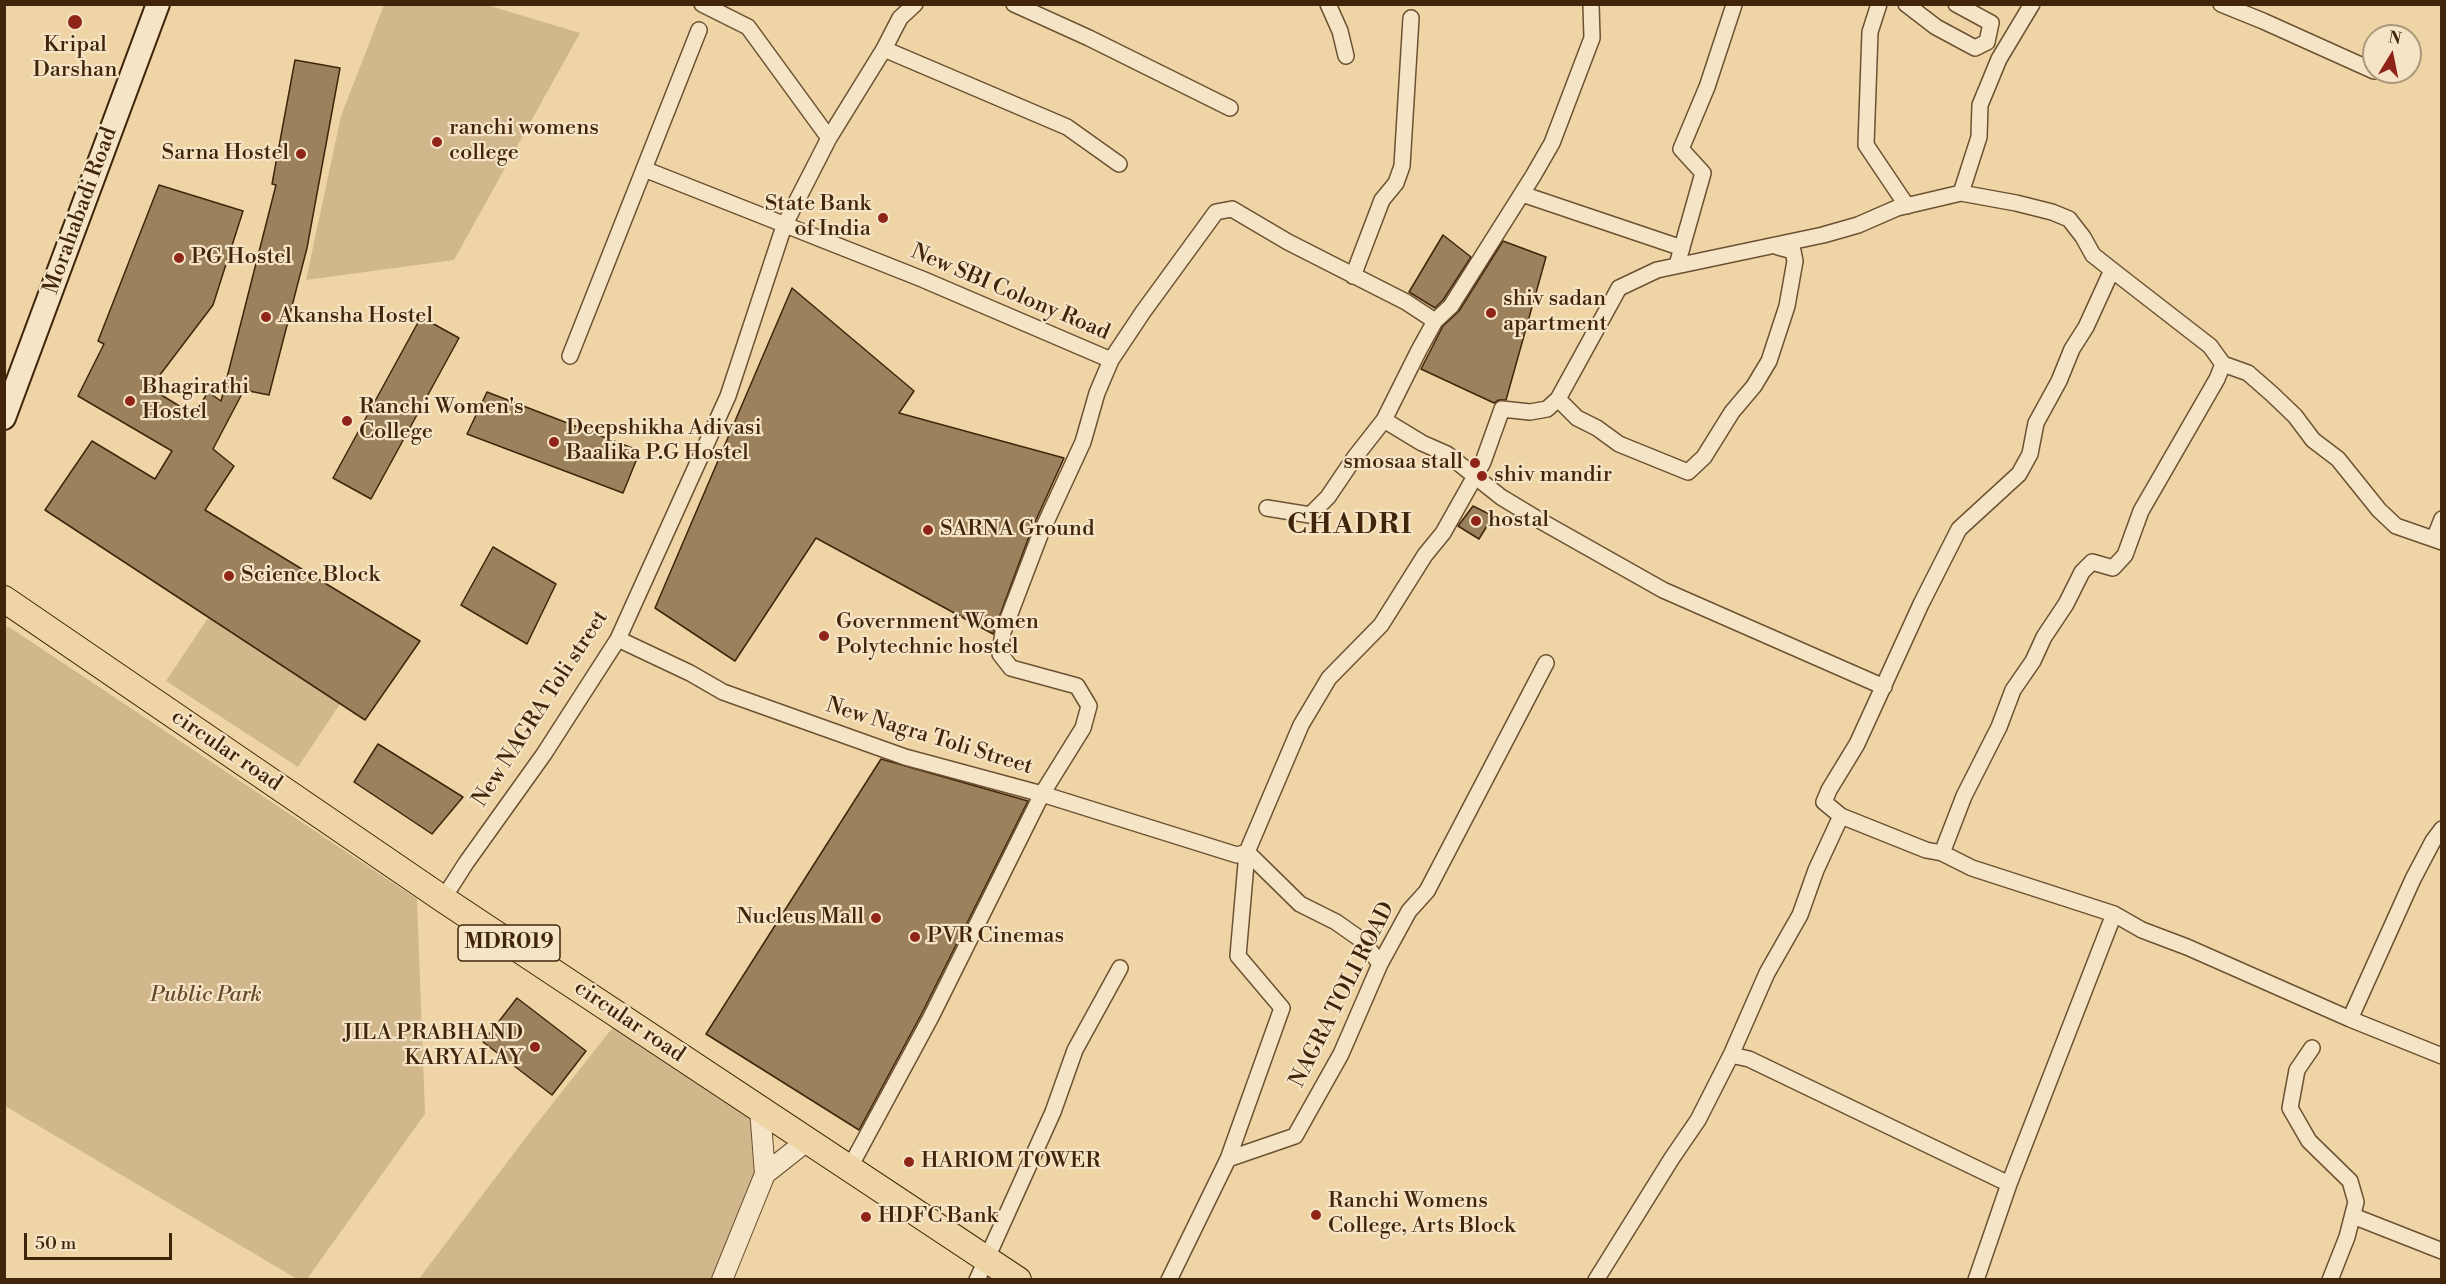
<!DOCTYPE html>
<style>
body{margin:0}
#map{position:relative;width:2446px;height:1284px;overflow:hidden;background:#efd5a6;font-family:"Libre Bodoni",serif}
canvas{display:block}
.frame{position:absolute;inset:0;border:6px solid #40250b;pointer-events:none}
.north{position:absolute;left:2362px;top:24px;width:60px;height:60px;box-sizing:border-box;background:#f5e4c5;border:2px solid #ad987b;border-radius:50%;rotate:10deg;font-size:16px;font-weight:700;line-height:24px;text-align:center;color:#40250b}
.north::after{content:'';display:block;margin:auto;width:21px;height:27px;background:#8f2418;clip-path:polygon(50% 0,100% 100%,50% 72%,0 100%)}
.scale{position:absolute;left:24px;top:1233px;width:148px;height:27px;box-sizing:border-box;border:3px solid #40250b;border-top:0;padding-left:8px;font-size:18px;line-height:21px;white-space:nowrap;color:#40250b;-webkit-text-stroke:4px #f5e4c5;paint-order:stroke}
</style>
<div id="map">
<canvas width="2446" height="1284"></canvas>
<div class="frame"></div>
<div class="north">N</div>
<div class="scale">50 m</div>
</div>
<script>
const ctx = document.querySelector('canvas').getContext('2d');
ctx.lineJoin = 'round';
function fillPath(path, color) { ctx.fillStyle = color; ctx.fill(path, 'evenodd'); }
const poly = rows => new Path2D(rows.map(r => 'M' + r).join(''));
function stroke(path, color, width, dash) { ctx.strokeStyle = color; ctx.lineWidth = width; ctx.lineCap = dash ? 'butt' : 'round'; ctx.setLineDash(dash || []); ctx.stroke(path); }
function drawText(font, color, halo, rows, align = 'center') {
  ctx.font = font + ' "Libre Bodoni",serif'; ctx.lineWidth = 4.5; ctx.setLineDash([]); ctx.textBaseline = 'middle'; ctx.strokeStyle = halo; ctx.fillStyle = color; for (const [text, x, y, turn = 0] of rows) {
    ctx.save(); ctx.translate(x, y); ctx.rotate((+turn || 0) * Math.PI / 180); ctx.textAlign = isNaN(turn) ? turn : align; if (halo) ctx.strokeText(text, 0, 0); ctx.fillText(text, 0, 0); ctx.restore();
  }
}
fillPath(poly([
 [384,5,487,5,580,33,454,260,306,280,341,116],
 [208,618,340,704,298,767,166,681],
 [9,627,417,899,425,1114,307,1279,297,1279,5,1106,4,628],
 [614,1026,755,1110,758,1165,711,1279,418,1280,530,1132]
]), '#d1b78c');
const building = poly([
 [295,60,340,68,307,248,269,395,244,390,213,449,234,466,205,510,420,641,365,720,45,510,92,441,155,479,172,451,78,396,104,344,98,341,159,185,243,211,213,305,150,388,194,415,208,392,221,401,276,185,272,184,295,60],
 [1443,235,1471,257,1443,300,1435,308,1409,292,1443,235],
 [1503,241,1546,257,1506,400,1499,400,1494,403,1421,369,1443,326,1459,311,1503,241],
 [792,288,914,391,899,413,1064,458,1031,531,993,634,816,538,735,661,655,608,792,288],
 [421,317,459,338,371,499,333,478,421,317],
 [487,392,640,451,623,493,467,434,487,392],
 [1473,506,1493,516,1479,539,1458,526,1473,506],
 [493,547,556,584,527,644,461,605,493,547],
 [378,744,463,797,432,834,354,782,378,744],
 [881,759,1028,801,922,1013,859,1130,706,1034,881,759],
 [517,998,586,1051,552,1095,483,1042,517,998]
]);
fillPath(building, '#9b815c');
stroke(building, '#40250b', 1.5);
const minor = poly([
 [702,4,748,27,829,138],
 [1014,4,1089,38,1230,108],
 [1328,4,1340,31,1346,56],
 [1879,4,1870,32,1866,145,1907,206],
 [1906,4,1936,27,1975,48,1987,42,1991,23,1956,4],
 [2221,4,2263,21,2374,71],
 [884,49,1067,127,1119,164],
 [644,169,922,279,1111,360,1097,393,1083,442,1040,535,1003,632,1000,654,1011,668,1077,686,1089,706,1083,728,1042,794,931,1017,850,1167],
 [1961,193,1979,137,1980,105,1999,59,2032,4],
 [1522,194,1682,248],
 [1677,265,1703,173,1681,149,1707,87,1734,5],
 [1353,276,1382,200,1396,183,1402,166,1411,18],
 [1435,321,1451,306,1533,176,1552,143,1592,38,1591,4],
 [570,356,699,30],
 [1111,360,1143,312,1216,212,1232,209,1288,242,1406,302,1435,321,1419,350,1384,420,1355,457,1328,497,1310,515,1267,508],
 [1558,399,1577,418,1597,428,1619,444,1688,472,1704,457,1732,412,1754,386,1769,361,1787,306,1795,261,1793,251,1778,247],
 [1384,420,1422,443,1447,454,1501,497,1539,520,1663,590,1884,687],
 [2434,539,2442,519],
 [2442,542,2396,526,2379,510,2338,459,2313,440,2295,416,2272,394,2248,373,2223,364,2217,379,2141,511,2125,555,2113,568,2092,562,2082,572,2066,604,2044,637,2033,661,2013,690,1999,727,1964,796,1942,853,1972,868,2114,914,2142,930,2187,947,2350,1019,2413,879,2433,841,2442,829],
 [618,639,690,673,723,692,905,757,1042,794,1237,855,1247,852,1238,956,1282,1008,1228,1159],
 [1942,853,1926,850,1841,816,1824,802,1829,790,1857,744,1921,604,1959,529,2019,474,2030,454,2036,423,2059,381,2072,349,2086,327,2112,270,2210,346,2223,364],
 [443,899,466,863,544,754,618,639,728,396,784,226,829,138,884,49,900,18,915,4],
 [1380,964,1363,941,1336,922,1300,904,1247,852,1301,725,1329,678,1381,625,1425,555,1443,533,1483,462,1502,409,1530,412,1547,409,1558,399,1619,288,1657,270,1823,235,1858,225,1897,208,1961,193,2016,203,2052,212,2069,219,2083,237,2093,255,2112,270],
 [2350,1019,2442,1056],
 [2312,1048,2297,1070,2290,1108,2309,1141,2350,1181,2356,1202,2347,1237,2330,1280],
 [1731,1055,1749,1059,2009,1184],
 [2353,1216,2442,1251],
 [977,1280,1053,1112,1075,1050,1120,968],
 [1169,1280,1228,1159,1295,1136,1341,1054,1380,964,1409,911,1427,891,1546,663],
 [1596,1280,1672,1158,1698,1120,1731,1055,1767,973,1800,915,1816,870,1841,816],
 [1976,1280,2009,1184,2114,914]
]);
const tertiary = poly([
 [765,1174,808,1140],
 [722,1280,765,1174,760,1109]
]);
const secondary = poly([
 [4,418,158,4]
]);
const primary = poly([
 [4,599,443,899,1018,1280]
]);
stroke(minor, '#6c5132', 18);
stroke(tertiary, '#6c5132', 22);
stroke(secondary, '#40250b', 26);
stroke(primary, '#40250b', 28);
stroke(minor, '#f5e4c5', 15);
stroke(tertiary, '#f5e4c5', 20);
stroke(secondary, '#f5e4c5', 22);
stroke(primary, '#efd5a6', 26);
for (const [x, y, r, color] of [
 [75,22,8,"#8f2418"],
 [437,142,6,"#8f2418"],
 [301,154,6,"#8f2418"],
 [883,218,6,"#8f2418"],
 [179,258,6,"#8f2418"],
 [1491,313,6,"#8f2418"],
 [266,317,6,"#8f2418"],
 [130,401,6,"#8f2418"],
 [347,421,6,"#8f2418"],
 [554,442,6,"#8f2418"],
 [1475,463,6,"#8f2418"],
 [1482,476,6,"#8f2418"],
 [1476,521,6,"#8f2418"],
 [928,530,6,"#8f2418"],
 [229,576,6,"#8f2418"],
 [824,636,6,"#8f2418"],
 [876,918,6,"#8f2418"],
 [915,937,6,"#8f2418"],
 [535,1047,6,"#8f2418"],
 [909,1162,6,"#8f2418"],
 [1316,1215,6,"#8f2418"],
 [866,1217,6,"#8f2418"]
]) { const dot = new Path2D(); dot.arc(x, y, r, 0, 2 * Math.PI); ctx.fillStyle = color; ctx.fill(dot); stroke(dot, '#f5e4c5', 2); }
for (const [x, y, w] of [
 [509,943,102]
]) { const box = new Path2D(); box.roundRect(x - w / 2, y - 18, w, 36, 4.5); ctx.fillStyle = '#f5e4c5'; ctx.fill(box); stroke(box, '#40250b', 1.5); }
drawText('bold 21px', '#40250b', null, [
 ["MDR019",509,943]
]);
drawText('22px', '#40250b', '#f5e4c5', [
 ["Kripal",75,46,"center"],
 ["Darshan",75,71,"center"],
 ["ranchi womens",449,129],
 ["college",449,154],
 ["Sarna Hostel",289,154,"right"],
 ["State Bank",871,205,"right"],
 ["of India",871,230,"right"],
 ["PG Hostel",191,258],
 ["shiv sadan",1503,300],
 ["apartment",1503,325],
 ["Akansha Hostel",278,317],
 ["Bhagirathi",142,388],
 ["Hostel",142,413],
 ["Ranchi Women's",359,408],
 ["College",359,433],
 ["Deepshikha Adivasi",566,429],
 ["Baalika P.G Hostel",566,454],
 ["smosaa stall",1463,463,"right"],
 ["shiv mandir",1494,476],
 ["hostal",1488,521],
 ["SARNA Ground",940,530],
 ["Science Block",241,576],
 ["Government Women",836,623],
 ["Polytechnic hostel",836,648],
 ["Nucleus Mall",864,918,"right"],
 ["PVR Cinemas",927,937],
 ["JILA PRABHAND",523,1034,"right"],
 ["KARYALAY",523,1059,"right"],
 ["HARIOM TOWER",921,1162],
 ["Ranchi Womens",1328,1202],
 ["College, Arts Block",1328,1227],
 ["HDFC Bank",878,1217]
], 'left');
drawText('22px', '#40250b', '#f5e4c5', [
 ["Morahabadi Road",81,211,-70],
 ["New SBI Colony Road",1010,293,23],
 ["New NAGRA Toli street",541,709,-57],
 ["New Nagra Toli Street",929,737,17],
 ["circular road",226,751,34],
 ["NAGRA TOLI ROAD",1343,995,-63],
 ["circular road",629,1022,34]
]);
drawText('italic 22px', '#644a2b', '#f5e4c5', [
 ["Public Park",206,996]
]);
ctx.letterSpacing = '1.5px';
drawText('bold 28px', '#40250b', '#f5e4c5', [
 ["CHADRI",1350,526]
]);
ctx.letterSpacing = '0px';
</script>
